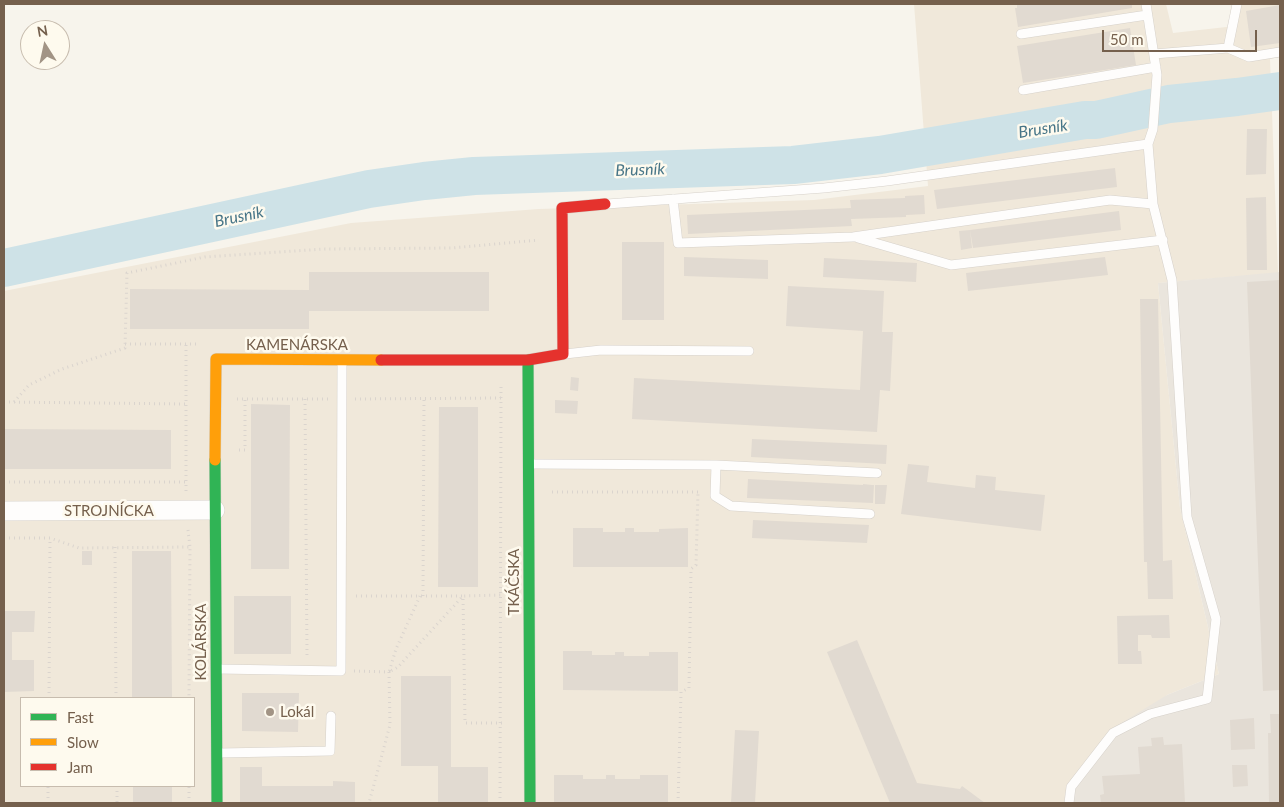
<!DOCTYPE html>
<meta charset="utf-8">
<style>
body{margin:0}
#map{position:relative;width:1284px;height:807px;overflow:hidden;background:#f7f4ec;font-family:Lato,sans-serif}
canvas{display:block}
.frame{position:absolute;inset:0;border:5px solid #75604d;pointer-events:none}
.legend{position:absolute;left:20px;top:697px;width:175px;height:90px;box-sizing:border-box;background:#fefaee;border:1px solid #c7bcae;margin:0;padding:6px 9px;list-style:none;font-size:15px;color:#75604d}
.legend li{display:flex;align-items:center;gap:10px;height:25px}
.legend b{width:25px;border:1px solid #c7bcae}
.north{position:absolute;left:20px;top:20px;width:50px;height:50px;box-sizing:border-box;background:#fefaee;border:1px solid #c7bcae;border-radius:50%;rotate:350deg;font-size:14px;font-weight:700;line-height:20px;text-align:center;color:#75604d}
.north::after{content:'';display:block;margin:auto;width:18px;height:22px;background:#a29485;clip-path:polygon(50% 0,100% 100%,50% 72%,0 100%)}
.scale{position:absolute;left:1102px;top:30px;width:155px;height:22px;box-sizing:border-box;border:2px solid #75604d;border-top:0;padding-left:6px;font-size:15px;line-height:18px;white-space:nowrap;color:#75604d;-webkit-text-stroke:4px #fefaee;paint-order:stroke}
</style>
<div id="map">
<canvas width="1284" height="807"></canvas>
<div class="frame"></div>
<ul class="legend">
<li><b style="height:6px;background:#30b455"></b>Fast</li>
<li><b style="height:6px;background:#ff9f0a"></b>Slow</li>
<li><b style="height:6px;background:#e5322d"></b>Jam</li>
</ul>
<div class="north">N</div>
<div class="scale">50 m</div>
</div>
<script>
const ctx = document.querySelector('canvas').getContext('2d');
ctx.lineJoin = 'round';
function fillPath(path, color) { ctx.fillStyle = color; ctx.fill(path, 'evenodd'); }
const poly = rows => new Path2D(rows.map(r => 'M' + r).join(''));
function stroke(path, color, width, dash) { ctx.strokeStyle = color; ctx.lineWidth = width; ctx.lineCap = dash ? 'butt' : 'round'; ctx.setLineDash(dash || []); ctx.stroke(path); }
function drawText(font, color, halo, rows, align = 'center') {
  ctx.font = font + ' Lato,sans-serif'; ctx.lineWidth = 5; ctx.setLineDash([]); ctx.textBaseline = 'middle'; ctx.strokeStyle = halo; ctx.fillStyle = color; for (const [text, x, y, turn = 0] of rows) {
    ctx.save(); ctx.translate(x, y); ctx.rotate((+turn || 0) * Math.PI / 180); ctx.textAlign = isNaN(turn) ? turn : align; if (halo) ctx.strokeText(text, 0, 0); ctx.fillText(text, 0, 0); ctx.restore();
  }
}
fillPath(poly([
 [914,4,1166,4,1173,33,1235,26,1234,4,1280,4,1280,57,1270,59,1278,273,1158,283,1180,508,1219,674,1167,695,1067,785,1064,803,4,803,4,291,351,223,539,209,814,200,928,186],
 [21,698,194,698,194,786,21,786]
]), '#f0e8da');
fillPath(poly([
 [1280,272,1280,803,1064,803,1067,785,1110,730,1167,695,1219,674,1180,508,1158,283]
]), '#eae5dd');
stroke(poly([
 [4,268,369,189,424,181,474,176,793,165,880,155,1085,120,1096,120,1169,104,1237,97,1280,91]
]), '#cee2e7', 38);
fillPath(poly([
 [1017,4,1132,4,1132,8,1018,27,1015,8,1017,8],
 [1280,5,1280,43,1251,47,1246,11],
 [1130,28,1136,65,1023,83,1017,46],
 [1247,129,1267,129,1266,174,1246,175],
 [1115,168,1117,187,937,209,934,190],
 [924,195,925,214,906,215,906,217,851,219,852,226,688,234,687,215,851,208,850,200,905,198,905,196],
 [1266,197,1267,270,1247,270,1246,198],
 [1119,211,1121,230,973,248,970,230],
 [970,230,972,248,961,250,959,231],
 [622,242,664,242,664,320,622,320],
 [684,257,768,260,768,279,684,276],
 [1105,257,1108,275,968,291,966,273],
 [824,258,917,263,916,282,823,277],
 [309,272,489,272,489,311,309,311,309,329,130,329,130,289,309,290],
 [1280,280,1280,690,1263,691,1247,282],
 [788,286,884,291,882,332,893,332,890,391,880,390,877,432,632,419,634,378,860,390,863,331,786,326],
 [1140,299,1158,299,1163,561,1172,560,1173,599,1148,599,1147,562,1144,562],
 [571,377,579,378,578,391,570,390],
 [555,400,578,401,577,414,555,413],
 [251,404,290,405,289,569,251,569],
 [439,407,478,407,478,587,438,587],
 [4,429,171,430,171,469,4,469],
 [752,439,887,445,886,464,751,457],
 [908,464,929,466,927,482,975,488,976,475,996,477,995,490,1045,495,1041,531,901,514],
 [748,479,863,485,863,493,863,484,872,485,874,485,873,503,747,498],
 [875,485,887,485,885,504,875,504],
 [753,520,869,525,867,543,752,538],
 [573,528,603,528,603,532,625,532,625,528,634,528,634,532,659,532,659,529,688,528,688,567,573,567],
 [82,551,92,551,92,565,82,565],
 [132,551,171,551,172,698,132,698],
 [234,596,291,596,291,654,234,654],
 [4,611,35,611,34,632,12,632,12,660,34,660,34,691,4,692],
 [1169,615,1170,638,1152,638,1151,635,1138,635,1138,651,1141,651,1142,664,1118,664,1117,616],
 [857,640,917,783,960,789,962,786,985,803,890,803,827,652],
 [563,651,592,651,592,655,615,655,615,652,624,652,624,656,649,656,649,652,678,652,678,691,563,690],
 [401,676,451,676,451,767,488,767,488,803,438,803,438,766,401,766],
 [242,693,299,693,298,732,242,731],
 [1270,714,1280,714,1280,803,1269,803,1268,733,1271,733],
 [1254,718,1255,749,1231,750,1230,720],
 [735,730,759,731,755,803,731,803],
 [1163,737,1164,745,1182,744,1185,803,1101,803,1100,795,1104,794,1102,776,1140,774,1138,747,1152,746,1151,738],
 [1232,765,1247,765,1248,786,1233,787],
 [240,767,262,767,262,786,333,786,333,781,355,782,355,803,240,803],
 [554,775,583,775,583,779,606,779,606,775,615,775,615,779,640,779,640,775,668,775,668,803,554,803],
 [133,786,172,786,172,803,133,803]
]), '#e1dad1');
const lane = poly([
 [1021,34,1147,15],
 [1228,48,1237,4],
 [1154,54,1228,48,1249,57,1280,52],
 [1023,90,1156,67],
 [673,199,678,243,853,237,1110,200,1153,204],
 [607,204,824,188,887,181,1148,144],
 [858,238,951,265,1163,240],
 [565,354,601,350,749,351],
 [532,464,716,465,877,473],
 [716,465,715,496,731,506,870,514],
 [218,669,341,671,342,362],
 [220,753,330,751,331,716],
 [1069,803,1071,787,1113,733,1150,714,1207,699,1216,619,1187,517,1172,280,1153,204,1148,144,1153,129,1157,75,1146,4]
]);
const street = poly([
 [4,511,215,510]
]);
const fast = poly([
 [528,360,530,803],
 [215,460,217,803]
]);
const slow = poly([
 [215,460,216,359,381,360]
]);
const jam = poly([
 [381,360,528,360,563,354,562,208,605,204]
]);
stroke(lane, '#d6d1ca', 10);
stroke(street, '#d6d1ca', 20);
stroke(fast, '#d5d0c7', 12);
stroke(slow, '#d5d0c7', 12);
stroke(jam, '#d5d0c7', 12);
stroke(poly([
 [125,344,199,344],
 [237,399,329,399],
 [305,399,307,656],
 [355,399,502,398],
 [4,402,186,404],
 [14,402,29,385,62,369,125,348,127,273,205,257,324,249,452,248,539,240],
 [239,450,245,450,245,399],
 [4,482,186,482],
 [186,491,186,345],
 [552,492,698,492],
 [188,530,190,547],
 [4,538,50,538,79,548,190,547,189,698],
 [115,547,116,698],
 [356,596,463,596,465,723,502,723],
 [420,596,396,649,389,672,398,667,463,596,501,595],
 [423,596,424,398],
 [354,671,389,672,390,725,369,803],
 [49,698,50,538],
 [117,786,117,803],
 [48,803,48,786],
 [189,803,189,786],
 [500,803,501,383],
 [678,803,681,692,689,688,691,569,696,565,698,492]
]), '#dad4ce', 3, [1, 4]);
stroke(lane, '#fefdfc', 9);
stroke(street, '#fefdfc', 19);
stroke(fast, '#30b455', 11);
stroke(slow, '#ff9f0a', 11);
stroke(jam, '#e5322d', 11);
for (const [x, y, r, color] of [
 [270,712,5,"#a29485"]
]) { const dot = new Path2D(); dot.arc(x, y, r, 0, 2 * Math.PI); ctx.fillStyle = color; ctx.fill(dot); stroke(dot, '#fefaee', 2); }
drawText('15px', '#75604d', '#fefaee', [
 ["KAMENÁRSKA",297,345],
 ["STROJNÍCKA",109,511],
 ["TKÁČSKA",514,582,-90],
 ["KOLÁRSKA",201,642,-90]
]);
drawText('15px', '#75604d', '#fefaee', [
 ["Lokál",280,712]
], 'left');
drawText('italic 16px', '#477587', '#fefaee', [
 ["Brusník",1043,129,-9],
 ["Brusník",640,170,-2],
 ["Brusník",239,217,-12]
]);
</script>
